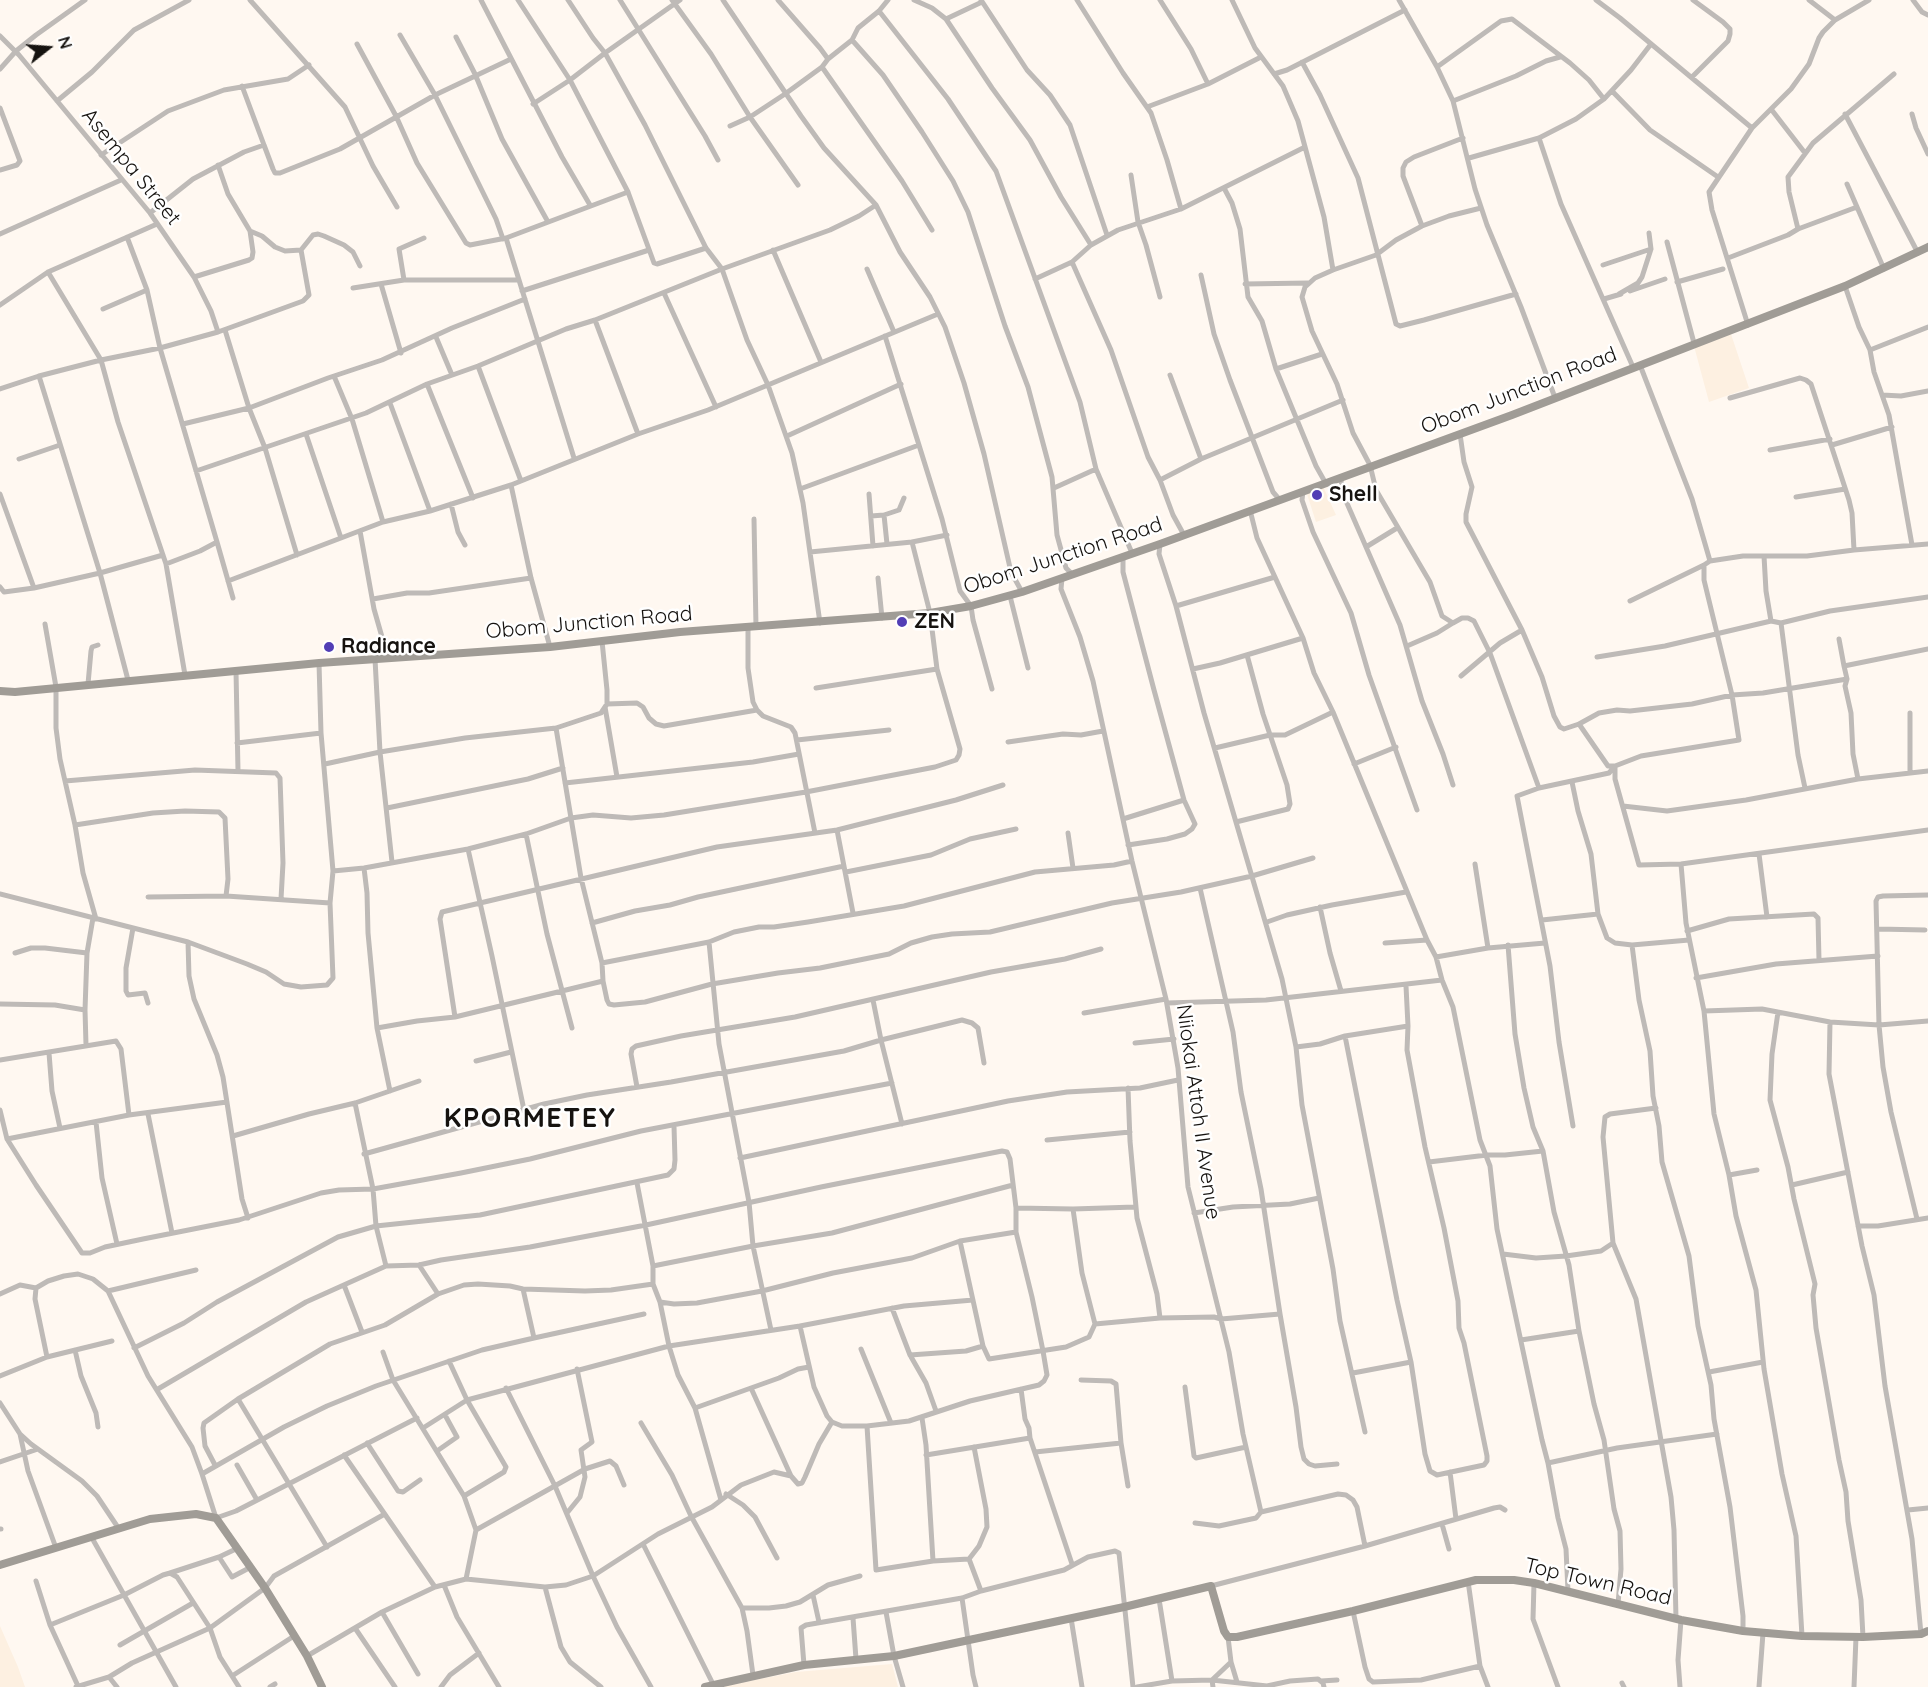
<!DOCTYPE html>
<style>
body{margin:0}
#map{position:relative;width:1928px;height:1687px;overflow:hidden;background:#fff8f1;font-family:Quicksand,sans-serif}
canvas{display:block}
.north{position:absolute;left:18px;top:18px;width:60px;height:60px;-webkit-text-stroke:4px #fff;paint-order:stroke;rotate:73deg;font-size:16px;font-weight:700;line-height:24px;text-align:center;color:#161310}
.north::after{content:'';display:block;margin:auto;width:21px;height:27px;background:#161310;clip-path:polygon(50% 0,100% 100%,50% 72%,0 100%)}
</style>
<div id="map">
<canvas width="1928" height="1687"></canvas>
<div class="north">N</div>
</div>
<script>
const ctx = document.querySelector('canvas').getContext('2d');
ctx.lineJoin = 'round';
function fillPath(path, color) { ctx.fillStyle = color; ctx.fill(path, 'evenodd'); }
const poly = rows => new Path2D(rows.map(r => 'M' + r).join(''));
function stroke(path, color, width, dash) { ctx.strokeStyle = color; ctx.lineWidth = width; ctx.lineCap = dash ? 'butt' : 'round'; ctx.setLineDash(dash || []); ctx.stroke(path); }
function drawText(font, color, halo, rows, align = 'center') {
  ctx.font = font + ' Quicksand,sans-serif'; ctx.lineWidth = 5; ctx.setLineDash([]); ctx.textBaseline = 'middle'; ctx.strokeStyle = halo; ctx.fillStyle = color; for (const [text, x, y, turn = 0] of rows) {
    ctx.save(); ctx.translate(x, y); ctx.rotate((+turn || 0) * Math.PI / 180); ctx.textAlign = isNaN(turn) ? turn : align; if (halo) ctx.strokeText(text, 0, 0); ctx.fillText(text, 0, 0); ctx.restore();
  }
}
fillPath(poly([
 [1731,334,1749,388,1709,402,1694,346],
 [1322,484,1336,515,1316,522,1306,491],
 [0,1626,18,1667,25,1687,0,1687],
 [892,1664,898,1687,718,1687,796,1672]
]), '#fdf0e1');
stroke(poly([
 [250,0,345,107,373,166,397,207],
 [481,0,562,157,590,205],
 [518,0,570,80,628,192,654,263,657,264,706,248],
 [568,0,593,38,605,53,645,125,706,248,722,269,747,340,768,385,792,453,803,503,820,623],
 [620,0,705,136,718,160],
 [672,0,711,54,750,117,798,185],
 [723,0,801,116,824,148,876,205,900,252,930,297,945,327,964,383,984,454,1011,572,1022,592],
 [914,0,932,8,946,19,992,88,1030,140,1061,197,1091,245],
 [981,0,1027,70,1050,95,1070,125,1107,235],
 [1077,0,1123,73,1151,113,1167,160,1181,209],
 [1160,0,1191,49,1208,84],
 [1232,0,1255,48,1283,86,1298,121,1324,217,1333,270],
 [1399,0,1437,67,1453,101,1475,189,1487,225,1521,307,1554,395,1558,397],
 [1596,0,1620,18,1752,128],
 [1809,0,1835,20],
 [1913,0,1922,12,1928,15],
 [879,11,948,99,996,171,1080,402,1096,469,1132,553],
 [946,19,982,2],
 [400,35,435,95,496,219,503,239],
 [0,36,19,55,150,213,194,277,211,311,218,332],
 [456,37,475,74,502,139,548,222],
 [852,40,883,75,922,132,953,181,968,212,1005,326,1028,387,1052,477,1057,535,1066,568,1072,574],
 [357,44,396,116,417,163,466,243,470,245,506,238,628,192],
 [828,59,852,40,858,28,879,11,888,0],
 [1302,62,1320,95,1358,178,1396,324,1400,326,1424,320,1516,294],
 [822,67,902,181,932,230],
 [1437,67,1501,21,1512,19,1570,63,1589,80,1604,99],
 [0,69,16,51,36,35,85,0],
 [1274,74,1287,70,1405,10],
 [1692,77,1728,41,1730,34,1730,29,1723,22,1693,0],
 [242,86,264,145],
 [1612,91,1650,130,1718,177],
 [57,101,92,72,134,30,189,0],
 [1453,101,1516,76,1546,61,1560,57],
 [533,104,570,80,605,53,680,0],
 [1147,107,1208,84,1261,57],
 [0,108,20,161,17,165,0,170],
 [1771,109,1805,153],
 [1845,114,1918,253],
 [1912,114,1916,128,1928,154],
 [730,126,750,117,785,94,822,67,828,59,820,48,778,0],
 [1539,138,1561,204,1633,367],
 [101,155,168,111,224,90,288,79,309,65],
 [1469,158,1539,138,1576,119,1604,99,1631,70,1651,44],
 [218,165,228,194,250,231,262,236,275,247,285,251,301,250],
 [1131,175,1138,222,1146,245,1160,297],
 [1847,184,1884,269],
 [1224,188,1232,203,1240,229,1248,297,1262,321,1276,369,1316,466,1325,482],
 [1481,208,1449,216,1422,226,1396,240,1376,255,1333,270,1315,278,1305,287,1302,297,1312,331,1337,384,1353,433,1370,465,1376,490,1430,582,1442,616,1453,623,1462,618,1468,618,1474,621,1490,653,1539,788],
 [150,213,193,179,244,152,264,145,273,169,275,173,280,173,340,149,435,95,511,59],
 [1422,226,1403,176,1403,168,1406,162,1414,157,1463,138],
 [1798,229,1857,207],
 [0,234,121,180],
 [127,237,147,290,160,348,217,542,200,551,166,564],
 [506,238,574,458],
 [1667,242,1694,343],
 [773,250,821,362],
 [1728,258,1788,235,1798,229,1789,192,1788,177,1813,143,1894,74],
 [1072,262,1111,350,1148,457,1160,480,1173,515,1184,535],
 [1603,265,1651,249],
 [867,269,894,332],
 [48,272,101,360,118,422,166,564,185,675],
 [1201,275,1214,334,1230,380,1273,492,1279,499],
 [194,277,249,260,252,258,253,252,250,231],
 [1035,279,1072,262,1091,245,1118,230,1181,209,1305,147],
 [404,280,399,249,424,238],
 [1677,282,1723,269],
 [381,284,401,353],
 [1245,284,1308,283],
 [1845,286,1859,327,1870,350,1874,372,1889,415,1912,545],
 [353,288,404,280,519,280],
 [522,291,649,250],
 [1630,291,1665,279],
 [664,293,716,407],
 [1619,294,1638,283,1642,277,1651,249,1649,233],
 [1604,299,1621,294],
 [0,305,48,272,157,224],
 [103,309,147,290],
 [595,320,638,434],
 [1748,325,1712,210,1709,192,1752,128,1791,89,1809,64,1819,38,1823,32,1835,20,1869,0],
 [225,330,249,408,265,448,297,555],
 [885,336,942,519,960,591,971,606,973,620,992,689],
 [436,337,452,375],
 [1870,350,1928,327],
 [1640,365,1692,499,1710,561],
 [478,366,521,481],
 [1276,369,1322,354],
 [1170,375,1201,459],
 [39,376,100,573,128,680],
 [334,376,352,419,383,522],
 [427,384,473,498],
 [0,389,39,376,101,360,160,348,218,332,303,301,309,295,301,250,313,235,318,234,324,236,344,245,353,252,360,266],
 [1882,395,1901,396,1928,391],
 [1730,398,1800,378,1806,380,1811,384,1849,500,1852,513,1854,550],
 [390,403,430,511],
 [183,424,249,408,328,378,382,360,452,328,525,299],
 [306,434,341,538],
 [1460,434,1464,462,1472,487,1466,514,1466,522,1522,630,1542,677,1554,716,1560,727,1564,729,1579,724,1608,766,1615,766],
 [787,436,901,384],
 [1832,445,1892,427],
 [1770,450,1830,439],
 [19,459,60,445],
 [196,471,366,413,427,384,478,366,566,329,595,320,722,269,830,230,859,216,876,205],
 [1340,477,1346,501,1400,625,1422,701,1443,754,1453,785],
 [1160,480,1201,459,1343,400],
 [511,485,531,578,550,647],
 [1054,488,1096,469],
 [800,489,919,445],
 [1303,491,1302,500,1313,532,1351,613,1369,675,1417,810],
 [0,494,34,588],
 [869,494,873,546],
 [1796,497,1845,489],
 [451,504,458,532,465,545],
 [1250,510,1257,538,1303,638,1314,673,1333,712,1427,940,1436,957,1442,980,1453,1007,1480,1140,1490,1166,1497,1229,1542,1440,1548,1463,1558,1518,1566,1549,1568,1591],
 [884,515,887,544],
 [871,516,884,515,899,510,904,498],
 [754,519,756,627],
 [360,531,374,609,388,658],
 [217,542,233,598],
 [1160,544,1159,554,1176,606,1204,713,1282,979,1296,1047,1320,1044,1345,1036,1397,1300,1411,1362,1425,1454,1430,1471,1437,1475,1484,1465,1487,1461,1487,1456,1464,1343,1459,1328,1458,1301,1444,1228,1425,1147,1407,1050,1408,1026,1406,986],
 [1366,547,1397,528],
 [810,552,912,542,947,535],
 [1123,556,1123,572,1154,690,1184,800,1195,824,1192,829,1185,834,1167,839,1128,845],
 [1764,556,1766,591,1771,621],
 [878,578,882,618],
 [1062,578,1061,589,1080,637,1093,681,1132,861,1166,999,1178,1068,1188,1187,1229,1352,1243,1434,1261,1512,1338,1494,1346,1495,1353,1500,1357,1507,1365,1546],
 [228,581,383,522,430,511,511,485,638,434,708,410,938,314],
 [0,587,4,592,34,588,100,573,163,555],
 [1010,596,1028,668],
 [373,599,407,593,429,593,531,578],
 [1630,601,1704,565,1710,561,1743,556,1807,556,1854,550,1928,544],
 [1176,606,1275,577],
 [1781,623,1798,755,1805,788],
 [45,624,56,687,56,728,60,759,75,825,83,873,96,919],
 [748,627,748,668,753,702,757,710,763,716,791,727,795,733,815,833],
 [1839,639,1844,666],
 [1407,646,1437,633,1453,623],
 [1597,657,1665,646,1771,621,1781,623,1830,611,1928,597],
 [375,659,380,752,392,862],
 [1193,669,1220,663,1303,638],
 [236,671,238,771],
 [1461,676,1500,643,1522,630],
 [88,684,91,651,92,647,98,645],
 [816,688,937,669],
 [607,704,637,703,643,707,649,718,656,724,664,726,757,710],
 [605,707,617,777],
 [1910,713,1910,773],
 [1579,724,1599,713,1617,710,1630,711,1692,704,1732,695,1763,693,1847,679],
 [556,728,581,878,602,963,603,981,607,1000,609,1004,614,1005,645,1002,712,984,778,973,820,968,889,954,911,943,932,937,952,934,990,932,1112,903,1181,892,1252,876,1313,858],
 [797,740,889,730],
 [1008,742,1063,734,1081,735,1103,731],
 [237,743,321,733],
 [1215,748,1270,735,1285,735,1333,712],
 [325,764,380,752,465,738,556,728,601,713,607,704,607,690,602,641],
 [1354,764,1396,747],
 [1615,766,1615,779,1639,865,1681,864,1928,830],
 [1858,779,1853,754,1851,713,1845,686,1847,679,1844,666,1928,649],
 [65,781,195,770,276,773,280,778,283,863,281,899],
 [1572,782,1578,811,1591,854,1598,914,1607,938,1615,943,1632,945,1689,940],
 [565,783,753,762,799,754],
 [1623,806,1667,811,1746,800,1858,779,1928,771],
 [387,808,528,779,563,768],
 [1123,819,1184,800],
 [1236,822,1288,809,1290,804,1287,785,1263,714,1247,655],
 [75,825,153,813,185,811,219,812,225,818,228,879,226,896],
 [837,830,853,913],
 [1068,833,1073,868],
 [526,834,547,934,572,1028],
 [468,849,492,956,524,1110],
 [1759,854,1767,917],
 [1475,864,1488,948],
 [1681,864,1686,923,1704,1011,1714,1114,1729,1175,1736,1216,1756,1290,1764,1369,1782,1474,1796,1536,1802,1636],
 [364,868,367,893,368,933,377,1028,390,1091],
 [333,871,364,868,468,849,526,834,571,818,593,815,631,818,664,815,806,792,935,767,956,760,959,755,960,749,937,669,930,613,912,542],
 [846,872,931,855,970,839,1016,829],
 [1200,888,1233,1032,1241,1092,1261,1189,1280,1314,1296,1407,1301,1447,1304,1459,1309,1464,1315,1466,1337,1464],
 [0,894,188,942,247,964,266,972,284,984,301,987,327,985,333,978,330,903,333,871,321,733,319,663],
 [148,897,226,896,330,903],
 [1320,907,1330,953,1341,991],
 [1542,920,1598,914],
 [1267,922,1287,915,1332,905,1406,892],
 [592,923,635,911,670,905,698,897,844,866],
 [133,928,126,968,126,991,128,995,145,993,148,1003],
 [1878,929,1925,930],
 [1687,931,1729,919,1814,914,1818,918,1819,960],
 [188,942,189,976,194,999,217,1055,223,1077,242,1199,248,1218],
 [709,942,719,1044,749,1202,753,1246,771,1330],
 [1385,943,1427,940],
 [1508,945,1515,1034,1524,1088,1533,1127,1543,1151,1554,1212,1569,1265,1579,1331,1594,1404,1604,1440,1614,1509,1620,1531,1621,1569,1618,1604],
 [1632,945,1639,1000,1650,1051,1653,1096,1659,1126,1662,1162,1689,1256,1698,1326,1711,1385,1714,1419,1730,1507,1743,1616,1743,1631],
 [15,953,31,948,45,948,87,953],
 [1436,957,1488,948,1545,943],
 [602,963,709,942,734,932,759,927,774,927,808,922,904,906,1035,872,1114,865,1132,861],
 [1696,978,1776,964,1878,956],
 [873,1000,881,1040,902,1124],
 [1167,1003,1266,1000,1442,980],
 [0,1004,55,1005,85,1010],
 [1704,1011,1762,1009,1830,1022,1879,1025,1928,1021],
 [1778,1012,1772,1054,1770,1100,1788,1167,1794,1199,1815,1284,1813,1295,1816,1328,1839,1460,1846,1492,1848,1521,1861,1600,1863,1637],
 [1084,1013,1166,999],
 [455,1017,440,919,442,912,717,847,837,830,956,800,1003,785],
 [1830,1022,1829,1074,1862,1246,1874,1295,1885,1386,1912,1539,1921,1634],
 [377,1028,417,1021,455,1017,603,981],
 [1345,1036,1408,1026],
 [1135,1043,1174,1039],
 [86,1045,85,1010,87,953,93,918],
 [1296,1047,1302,1105,1333,1269,1340,1321,1365,1432],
 [49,1053,52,1091,60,1128],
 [0,1060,116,1041,121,1049,129,1115],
 [476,1061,511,1052],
 [637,1087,631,1054,632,1049,636,1046,681,1036,795,1017,991,972,1065,959,1101,949],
 [1128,1088,1130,1141,1137,1218,1157,1294,1160,1318],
 [355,1103,373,1189,376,1226,386,1266],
 [1656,1108,1610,1114,1605,1117,1603,1137,1613,1243,1636,1299,1671,1497,1674,1530,1676,1619],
 [0,1110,7,1139,36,1185,82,1253,90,1253,105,1247,143,1239,239,1220,321,1193,339,1190,373,1189,461,1173,530,1159,641,1131,892,1083],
 [148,1114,172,1233],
 [96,1122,102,1178,117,1244],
 [1573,1126,1559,1042,1550,966,1517,796,1539,788,1609,773,1615,766,1641,756,1739,740,1732,695,1704,580,1704,565],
 [233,1136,309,1114,355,1103,419,1081],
 [7,1139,129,1115,227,1102],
 [1047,1140,1130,1132],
 [364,1154,544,1104,587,1095,671,1082,844,1051,881,1040,962,1020,972,1023,978,1028,984,1063],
 [740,1158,1008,1101,1067,1092,1140,1088,1178,1080],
 [1429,1162,1487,1155,1505,1155,1543,1151],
 [1729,1175,1757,1170],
 [637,1183,653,1266,653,1284,660,1302,669,1346,678,1375,695,1408,721,1500],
 [1792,1185,1848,1172],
 [1073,1209,1135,1207],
 [1194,1213,1233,1207,1290,1204,1319,1198],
 [1917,1219,1891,1112,1883,1067,1879,1025,1876,901,1878,897,1883,896,1928,895],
 [1858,1226,1878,1226,1928,1218],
 [960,1241,983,1346,989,1359,1066,1347,1089,1337,1095,1324,1082,1273,1073,1209,1016,1208],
 [1503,1254,1536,1258,1566,1256,1601,1251,1613,1243],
 [419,1265,438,1294],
 [653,1266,753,1246,832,1233,1013,1185],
 [344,1285,362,1332],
 [108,1291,196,1270],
 [0,1294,20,1285,36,1288],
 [660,1302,674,1304,697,1303,762,1291,833,1273,912,1258,960,1241,1016,1232],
 [892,1308,910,1355,926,1383,936,1411],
 [1095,1324,1160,1318,1214,1317,1221,1319,1280,1314],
 [534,1338,644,1314],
 [1521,1340,1579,1331],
 [134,1348,184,1323,217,1302,338,1237,376,1226,480,1215,668,1175,674,1169,675,1160,674,1126],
 [861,1349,891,1423],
 [75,1350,81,1376,96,1413,98,1427],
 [383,1352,393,1380,464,1496,476,1530,466,1579],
 [910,1355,966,1351,983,1346],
 [47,1357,35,1299,36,1288,48,1281,64,1276,78,1274,93,1279,108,1291,148,1376,192,1447,202,1474,216,1518,236,1511,417,1418],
 [449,1361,467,1400,506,1467,504,1472,464,1496],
 [1709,1372,1763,1362],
 [1353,1373,1411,1362],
 [0,1376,47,1357,112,1341],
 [1081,1380,1111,1381,1116,1384,1121,1443,1128,1486],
 [1185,1387,1194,1456,1196,1458,1246,1447],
 [506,1388,555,1486,593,1576,617,1627,651,1687],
 [751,1388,791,1476,798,1484,802,1483,805,1477,819,1444,832,1422],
 [158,1389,306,1302,386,1266,419,1265,441,1260,530,1247,646,1225,821,1187,1002,1151,1007,1152,1010,1159,1016,1208,1016,1232,1032,1297,1043,1351,1047,1375,1044,1381,1039,1385,970,1401,909,1421,867,1426,842,1426,832,1422,827,1416,814,1387,800,1326],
 [1021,1389,1025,1419,1029,1428,1030,1438,1072,1564],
 [238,1399,327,1547],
 [0,1403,20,1434,28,1471,56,1548],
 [695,1408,779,1378,798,1369,809,1367],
 [922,1418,926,1445,933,1561],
 [641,1423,672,1475,691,1516,742,1608,747,1631,753,1675],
 [867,1426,876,1570,933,1561,969,1559,981,1591],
 [423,1428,467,1400,669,1346,800,1326,904,1306,973,1300],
 [20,1434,31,1444,82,1481,97,1496,119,1529],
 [367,1443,398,1491,403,1492,420,1480],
 [437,1451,457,1437,445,1415],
 [1035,1452,1121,1443],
 [344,1455,435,1587],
 [926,1455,1030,1438],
 [0,1462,38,1449],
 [1548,1463,1617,1448,1717,1434],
 [215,1465,205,1446,203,1428,204,1423,238,1399,330,1344,385,1325,438,1294,464,1285,478,1284,510,1286,523,1289,585,1291,611,1290,653,1284],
 [237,1465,257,1500],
 [1450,1472,1456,1519],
 [202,1474,284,1427,327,1406,376,1386,482,1350,534,1338,523,1289],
 [726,1494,743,1505,755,1517,777,1558],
 [1908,1510,1928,1508],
 [567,1513,580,1497,585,1477,581,1450,592,1442,577,1369],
 [1195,1523,1219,1526,1256,1518,1261,1512],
 [1442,1524,1449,1549],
 [0,1529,1,1529],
 [476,1530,585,1469,610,1461,616,1466,624,1485],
 [92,1538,176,1687],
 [643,1544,713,1684],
 [219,1557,232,1577,251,1567],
 [969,1559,979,1546,987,1527,986,1509,974,1447],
 [170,1573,219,1557,238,1548],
 [36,1581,50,1625,78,1686],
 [1468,1581,1480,1666,1488,1687],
 [1534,1583,1533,1619,1558,1687],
 [444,1585,457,1617,499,1687],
 [1211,1586,1365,1546,1494,1508,1500,1507,1505,1510],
 [545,1587,561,1647,570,1662,601,1687],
 [813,1595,819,1622],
 [962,1598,973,1675,976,1687],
 [1159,1599,1172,1681],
 [742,1608,769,1608,786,1606,800,1602,828,1585,860,1576],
 [1353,1611,1365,1667,1369,1679,1373,1682,1421,1680,1480,1666],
 [382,1612,418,1674],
 [886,1612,894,1656,903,1687],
 [853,1618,856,1659],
 [1071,1618,1082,1687],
 [50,1625,124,1595,163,1575,170,1573,177,1577,210,1628,220,1657,239,1687],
 [355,1628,395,1687],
 [1228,1637,1231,1662,1237,1682],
 [120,1645,193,1603],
 [307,1656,382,1612,435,1587,466,1579,545,1587,566,1585,593,1576,658,1534,712,1507,741,1485,774,1472,791,1476],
 [804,1665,801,1628,806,1625,962,1598,981,1591,1064,1570,1088,1557,1115,1551,1119,1553,1133,1687],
 [232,1676,294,1636],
 [109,1677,117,1687],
 [1321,1681,1337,1680],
 [1622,1683,1624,1687],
 [76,1687,109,1677,132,1663,210,1628,265,1588,274,1576,383,1515],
 [270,1687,275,1684],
 [441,1687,450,1675,479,1653],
 [1137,1687,1172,1681,1212,1680,1231,1662],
 [1213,1687,1212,1680,1267,1686,1290,1681,1318,1679,1323,1683,1324,1687],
 [1680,1687,1678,1660,1681,1620],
 [1759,1687,1763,1633],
 [1854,1687,1856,1637]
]), '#bebab7', 5);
stroke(poly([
 [0,691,15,692,319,663,550,647,680,632,930,613,971,606,1022,592,1160,544,1512,415,1845,286,1928,247],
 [0,1565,150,1519,196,1514,216,1518,265,1588,307,1656,322,1687],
 [705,1687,804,1665,894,1656,1124,1607,1211,1586,1224,1631,1228,1637,1237,1637,1353,1611,1476,1580,1514,1580,1534,1583,1681,1620,1743,1631,1802,1636,1863,1637,1921,1634,1928,1631]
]), '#a09c96', 8);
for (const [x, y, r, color] of [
 [1317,495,6,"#523eb5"],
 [902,622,6,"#523eb5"],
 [329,647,6,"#523eb5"]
]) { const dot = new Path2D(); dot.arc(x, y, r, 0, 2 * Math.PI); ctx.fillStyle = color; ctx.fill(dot); stroke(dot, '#fff', 2); }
drawText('21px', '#161310', '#fff', [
 ["Asempa Street",131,167,51],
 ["Obom Junction Road",1519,391,-21],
 ["Obom Junction Road",1063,556,-18],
 ["Obom Junction Road",589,623,-5],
 ["Niiokai Attoh II Avenue",1198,1112,82],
 ["Top Town Road",1598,1582,13]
]);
drawText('bold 21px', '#161310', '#fff', [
 ["Shell",1329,495],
 ["ZEN",914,622],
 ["Radiance",341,647]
], 'left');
ctx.letterSpacing = '1.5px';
drawText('bold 27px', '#161310', '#fff', [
 ["KPORMETEY",530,1119]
]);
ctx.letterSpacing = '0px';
</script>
